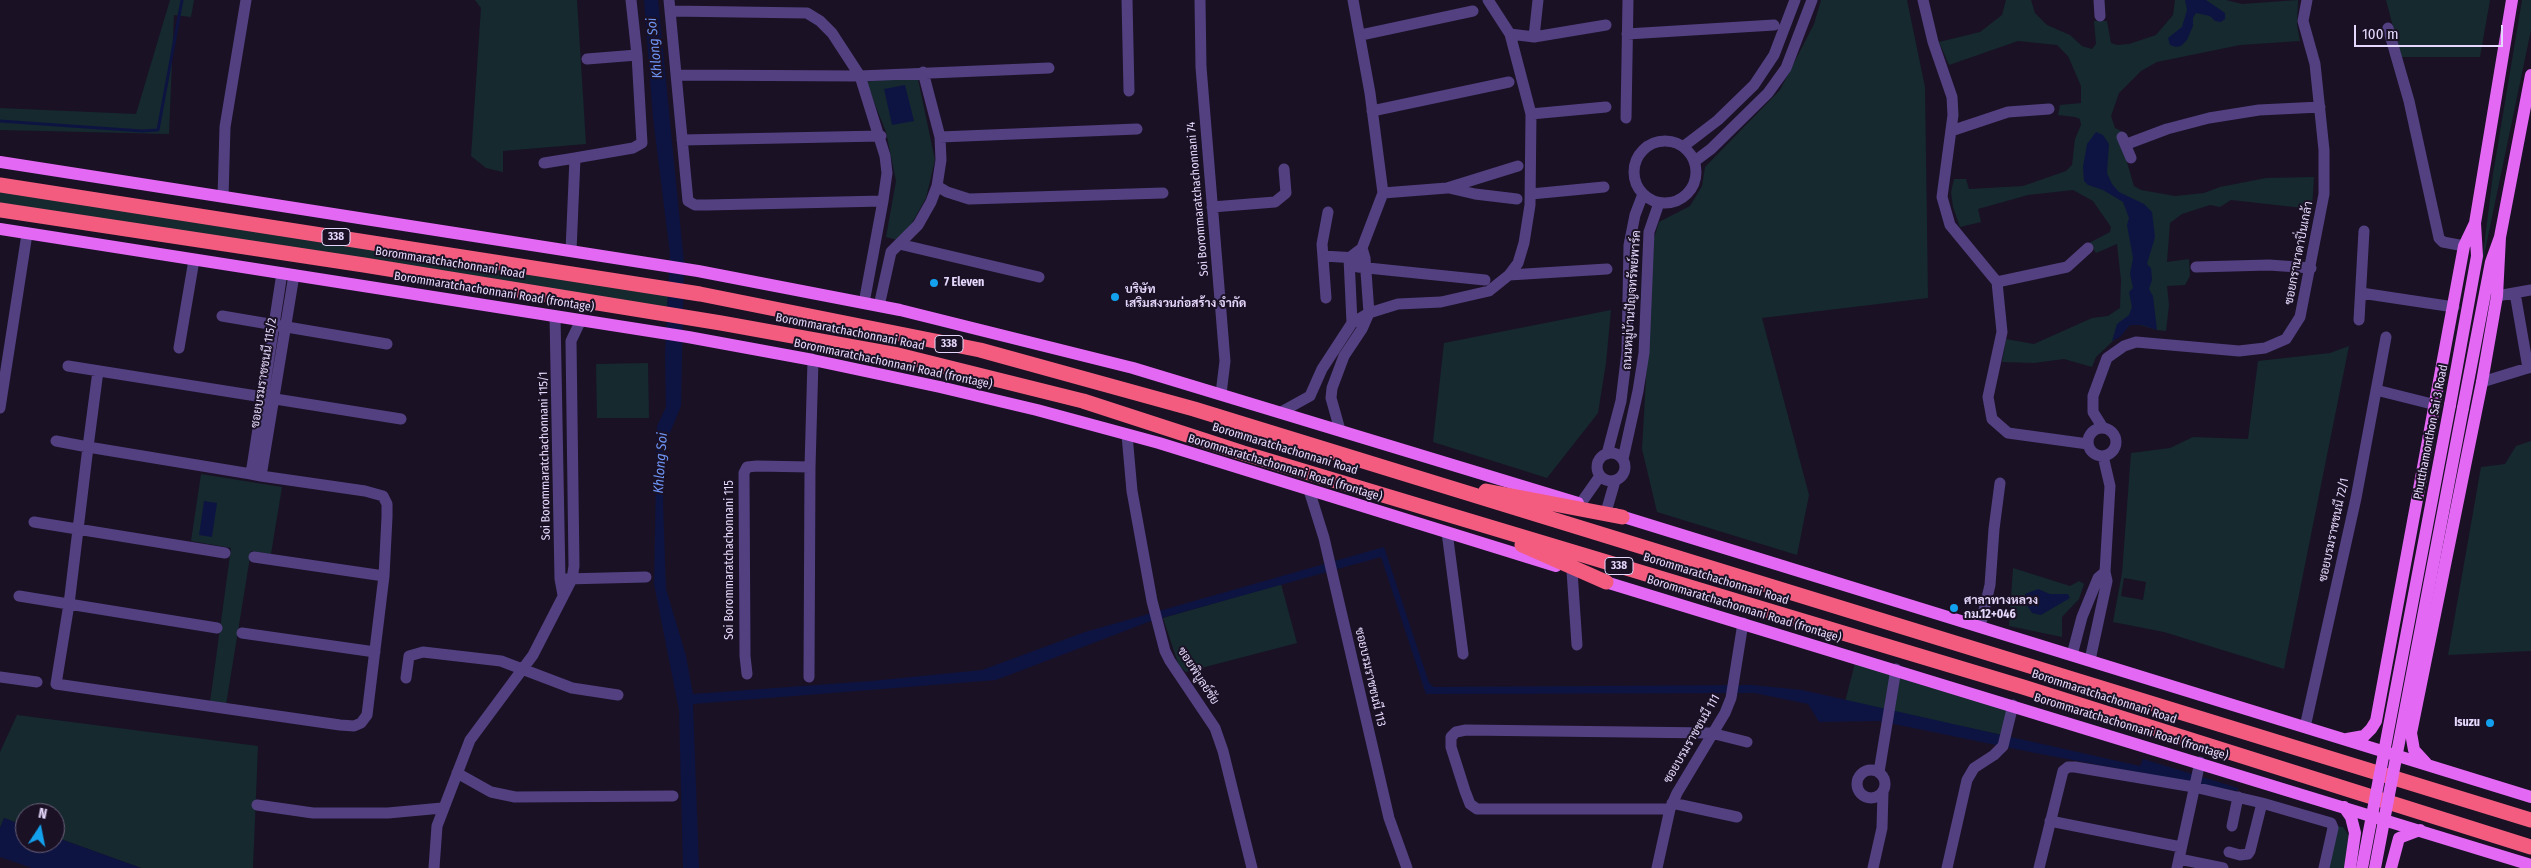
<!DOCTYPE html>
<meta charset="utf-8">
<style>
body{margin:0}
#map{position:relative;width:2531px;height:868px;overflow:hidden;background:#1a1125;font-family:"Fira Sans Condensed",sans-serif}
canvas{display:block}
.north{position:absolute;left:15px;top:803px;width:50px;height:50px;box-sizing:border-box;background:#1a1125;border:1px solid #6c617b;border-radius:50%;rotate:11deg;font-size:14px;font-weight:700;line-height:20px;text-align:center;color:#e6d8fc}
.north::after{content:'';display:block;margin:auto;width:18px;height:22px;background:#13a1ee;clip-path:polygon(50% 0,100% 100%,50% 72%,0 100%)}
.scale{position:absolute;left:2354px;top:25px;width:149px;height:22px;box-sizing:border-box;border:2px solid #e6d8fc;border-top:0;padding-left:6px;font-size:15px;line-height:18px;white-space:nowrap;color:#e6d8fc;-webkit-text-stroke:4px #1a1125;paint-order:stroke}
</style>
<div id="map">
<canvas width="2531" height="868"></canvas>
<div class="north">N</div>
<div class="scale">100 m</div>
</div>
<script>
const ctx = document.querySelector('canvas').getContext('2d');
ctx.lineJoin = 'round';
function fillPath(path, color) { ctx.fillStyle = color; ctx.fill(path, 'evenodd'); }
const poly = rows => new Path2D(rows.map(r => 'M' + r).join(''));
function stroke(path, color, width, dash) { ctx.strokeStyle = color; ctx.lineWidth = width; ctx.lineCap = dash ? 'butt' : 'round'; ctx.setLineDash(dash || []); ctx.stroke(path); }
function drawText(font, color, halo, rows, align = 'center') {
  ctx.font = font + ' "Fira Sans Condensed",Sarabun,sans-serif'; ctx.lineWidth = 4; ctx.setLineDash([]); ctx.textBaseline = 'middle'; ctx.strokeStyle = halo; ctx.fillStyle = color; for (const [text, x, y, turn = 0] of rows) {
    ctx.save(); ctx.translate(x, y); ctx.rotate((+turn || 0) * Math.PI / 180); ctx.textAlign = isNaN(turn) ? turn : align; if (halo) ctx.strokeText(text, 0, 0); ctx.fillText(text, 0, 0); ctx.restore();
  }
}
fillPath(poly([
 [170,0,194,0,191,17,174,15,169,134,0,130,0,108,136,114],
 [475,0,577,0,586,144,503,151,503,172,486,168,471,156,481,8],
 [1821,0,1907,0,1925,87,1928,298,1762,318,1809,495,1797,555,1657,512,1642,449,1654,238,1659,222,1690,206,1702,186,1705,167,1780,90,1814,24],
 [2006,0,2031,0,2035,13,2047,25,2070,35,2082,46,2092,49,2096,44,2094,21,2107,21,2111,43,2117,45,2129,44,2156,35,2173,15,2175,0,2226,0,2242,4,2298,0,2297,25,2300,41,2240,45,2157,62,2141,71,2119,93,2111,116,2115,128,2123,132,2126,159,2134,186,2141,190,2175,196,2204,193,2220,187,2266,178,2314,177,2312,209,2231,200,2220,207,2210,205,2182,214,2170,223,2167,262,2189,259,2190,276,2185,285,2167,286,2169,305,2166,331,2157,330,2137,324,2130,325,2096,357,2092,367,2064,359,2034,363,2002,362,2006,339,2034,344,2092,318,2108,316,2120,308,2121,280,2117,244,2096,253,2089,243,2110,232,2111,227,2093,201,2073,190,2028,195,1978,209,1981,222,1960,227,1953,207,1951,192,1954,179,1966,179,1969,189,2023,186,2066,171,2072,165,2075,139,2081,125,2080,119,2075,117,2058,115,2060,105,2081,103,2081,86,2068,56,2057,45,2018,41,1949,65,1939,42,1980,32,2002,15],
 [2386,0,2490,0,2480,57,2401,57],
 [2522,0,2531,0,2531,30,2481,270,2493,174],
 [904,76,918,79,935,160,926,198,902,241,886,237,896,181,886,132,866,82],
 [0,190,668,293,667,308,0,203],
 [1611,310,1606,363,1598,413,1547,478,1433,442,1444,343],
 [2349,346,2284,669,2164,632,2113,622,2122,573,2131,453,2170,448,2193,437,2248,439,2258,361,2330,353],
 [2124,578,2146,582,2143,600,2121,596],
 [648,363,649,418,597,418,596,364],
 [2531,441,2531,651,2448,655,2481,467,2505,464,2516,446],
 [201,474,282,487,271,554,251,551,226,705,210,702,231,548,191,541],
 [2013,568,2070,586,2079,581,2084,584,2079,599,2062,617,2062,637,2009,626],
 [1281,584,1297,643,1186,672,1179,666,1163,618],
 [1855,663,2008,710,2002,735,1845,702],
 [17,715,258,746,253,868,141,868,55,837,55,813,25,813,25,826,4,818,0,828,0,752],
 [2336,826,2343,827,2352,840,2346,868,2328,868]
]), '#15292f');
fillPath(poly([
 [644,0,658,0,684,263,681,406,665,445,663,502,666,589,686,656,693,694,871,681,982,670,1085,632,1384,547,1429,683,1434,687,1752,685,1802,690,2140,766,2143,759,2238,788,2238,791,2035,753,1879,721,1819,722,1808,704,1754,693,1426,694,1381,557,1151,621,996,680,693,704,699,868,683,868,679,710,654,584,657,426,666,407,665,354,670,254,653,118],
 [2185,0,2206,0,2225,13,2225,19,2221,22,2215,21,2210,16,2196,13,2193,18,2193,26,2187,40,2181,46,2176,47,2170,45,2168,38,2182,27,2187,10],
 [905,85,914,121,892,125,884,89],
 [2096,132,2103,135,2109,144,2107,173,2112,184,2119,192,2144,204,2152,212,2155,237,2147,264,2151,268,2152,280,2149,289,2153,296,2157,330,2142,325,2130,325,2120,337,2112,341,2117,324,2129,315,2132,307,2129,292,2133,288,2130,274,2133,258,2127,225,2129,218,2123,202,2103,190,2088,185,2084,181,2083,167,2087,144],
 [204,501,217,503,212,537,199,535],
 [2038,589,2050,594,2068,594,2070,598,2041,615,2032,613,2025,602,2025,594],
 [4,818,25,826,25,843,55,843,55,837,141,868,32,868,0,857,0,828]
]), '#0e1441');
stroke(poly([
 [0,121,142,131,158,130,182,0]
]), '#0e1441', 3);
stroke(poly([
 [669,0,688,201,695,205,707,205,883,201],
 [1127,0,1129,91],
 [1200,0,1201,67,1225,361,1221,394],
 [1923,0,1933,42,1952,97,1953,115,1942,197,1950,225,1997,282,2002,332,1988,397,1992,419,2008,433,2088,444],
 [2099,0,2100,16],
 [671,11,807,13,820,21,832,33,860,76,885,156,887,173,883,201,864,303],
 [2388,28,2409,101,2439,238,2443,242,2464,246],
 [1510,34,1534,37,1606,25],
 [1627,34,1774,25],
 [1361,35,1473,11],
 [1534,37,1538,0],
 [587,59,637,55],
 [676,75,860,76,1049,68],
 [1372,111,1509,82],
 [1531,114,1606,107],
 [1626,118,1628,0],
 [1951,131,2008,112,2049,109],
 [940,137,1137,129],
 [2122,137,2131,158],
 [682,140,881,136],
 '1634 172a31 31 0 1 1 62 0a31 31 0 1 1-62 0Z',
 [2127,144,2167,129,2209,118,2259,110,2320,107],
 [1684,146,1718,120,1754,85,1774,55,1795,0],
 [1695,161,1711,149,1768,93,1786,68,1812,0],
 [544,163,575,158],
 [937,186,947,192,969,199,1163,193],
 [1449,188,1475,194,1517,199],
 [1383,193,1447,188,1518,166],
 [1531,194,1604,187],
 [223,197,225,127,246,0],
 [1212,207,1275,202,1286,193,1284,169],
 [899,244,1039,277],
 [571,251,575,158,633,148,642,143,637,55,631,0],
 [1323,256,1357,258],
 [1358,267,1485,280],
 [2196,267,2269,265,2311,268],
 [1509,275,1607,269],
 [1997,282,2067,267,2088,248],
 [2361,293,2454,307],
 [2515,293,2528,368],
 [2497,296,2531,290],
 [1326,298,1322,244,1328,212],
 [879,306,891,252,918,225,931,202,937,186,941,160,940,137,923,72],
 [222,316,387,344],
 [555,316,560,579,563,595],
 [2359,320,2364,231],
 [1352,323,1349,258,1362,248,1383,193,1370,93,1353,0],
 [179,348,194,260],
 [68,366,401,419],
 [2482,382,2531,367],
 [2376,390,2436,405],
 [0,408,27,234],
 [1281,412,1310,396,1322,369,1352,323,1369,313,1398,304,1441,302,1489,291,1509,275,1518,263,1524,243,1530,205,1531,114,1510,34,1488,0],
 [2103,428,2093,412,2093,396,2107,358,2124,346,2136,342,2239,351,2265,348,2286,339,2300,317,2324,194,2324,150,2315,64,2303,21,2307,0],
 '2088 442a14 14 0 1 1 28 0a14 14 0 1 1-28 0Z',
 [1340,430,1331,398,1332,388,1344,356,1362,329,1369,313,1365,258,1362,248],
 [1127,435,1132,491,1152,601,1165,651,1170,661,1215,728,1223,751,1252,868],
 [56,441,88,447,251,474,261,476,365,491,383,496,387,504,387,517,384,576,367,715,361,723,354,726,340,725,56,684,69,604,88,447,98,371],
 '1597 467a14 14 0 1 1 28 0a14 14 0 1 1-28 0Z',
 [1607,454,1621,401,1627,352,1629,245,1635,215,1643,194],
 [1623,459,1638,391,1644,353,1649,232,1659,203],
 [251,474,282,273],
 [261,476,294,275],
 [1309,490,1324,538,1389,818,1407,868],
 [1581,503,1600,476],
 [1606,512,1615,481],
 [34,522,225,553],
 [1447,532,1463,654],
 [254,557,384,576],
 [1572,571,1577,645],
 [565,579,646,577],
 [19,596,217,628],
 [1980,627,1990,585,1994,529,2000,483],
 [242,633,375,652],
 [2072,655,2082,617,2098,578,2105,572],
 [2090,660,2107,581,2105,572,2110,486,2103,456],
 [747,674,745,656,744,473,747,467,757,466,810,467,813,360],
 [0,677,37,682],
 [809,677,810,467],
 [406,678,409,656,423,652,501,661,572,688,618,695],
 [2305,727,2356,498,2386,337],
 '1857 784a14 14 0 1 1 28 0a14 14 0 1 1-28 0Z',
 [1879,772,1896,669],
 [457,773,491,792,515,797,673,796],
 [1672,803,1737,817],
 [257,805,313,813,388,813,442,808],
 [1670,809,1477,809,1470,804,1465,791,1451,747,1451,737,1456,732,1466,730,1711,733,1747,742],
 [2050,821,2181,847],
 [2232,826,2238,797],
 [2229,852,2240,855,2248,854,2250,851,2262,803],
 [2179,859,2223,868],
 [434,868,437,826,470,740,533,655,572,579,574,566,571,341,581,320],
 [1657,868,1670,809,1677,793,1725,713,1731,698,1743,623],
 [1873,868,1882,828,1883,792],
 [1947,868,1967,780,1974,768,1994,755,2003,746,2013,705],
 [2039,868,2063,771,2068,767,2075,767,2194,787,2262,803,2331,823,2333,828,2324,868],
 [2177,868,2200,762]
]), '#534081', 11);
stroke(poly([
 [0,162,698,271,900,310,1133,368,1578,503],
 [0,229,688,337,813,360,940,387,1037,410,1159,443,1556,566],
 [2450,405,2477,256,2475,223,2512,0],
 [2463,408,2491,262,2500,237,2531,75],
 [1614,514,2531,797],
 [1599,580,2531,865],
 [2347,739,2364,736,2371,729,2376,721,2464,246,2475,223],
 [2426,763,2414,750,2411,733,2482,382,2497,296,2500,237],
 [2344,807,2351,817,2355,833,2350,868],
 [2391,868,2399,838,2420,830]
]), '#e368f4', 12);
stroke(poly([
 [0,185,700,294,980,350,1194,409,2531,820],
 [0,210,364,265,721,323,898,355,1083,401,1243,453,2023,687,2531,847],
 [1486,491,1622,517],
 [1522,545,1606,582]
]), '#f35c7f', 15);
stroke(poly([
 [2362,868,2450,405],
 [2375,868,2463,408]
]), '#e368f4', 12);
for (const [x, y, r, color] of [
 [934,283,5,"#13a1ee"],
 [1115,297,5,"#13a1ee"],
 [1954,608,5,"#13a1ee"],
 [2490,723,5,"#13a1ee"]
]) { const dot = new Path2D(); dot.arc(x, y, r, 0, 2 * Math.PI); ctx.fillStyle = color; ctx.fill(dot); stroke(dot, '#1a1125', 2); }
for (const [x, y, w] of [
 [336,237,28],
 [949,344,28],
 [1619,566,28]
]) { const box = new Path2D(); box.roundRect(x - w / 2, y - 8.5, w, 17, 4); ctx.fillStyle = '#1a1125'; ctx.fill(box); stroke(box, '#e6d8fc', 1); }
drawText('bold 11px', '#e6d8fc', null, [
 ["338",336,237],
 ["338",949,344],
 ["338",1619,566]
]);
drawText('12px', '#e6d8fc', '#1a1125', [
 ["Soi Borommaratchachonnani 74",1198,199,-95],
 ["ซอยกรานาดาปิ่นเกล้า",2299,253,-79],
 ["Borommaratchachonnani Road",450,263,9],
 ["Borommaratchachonnani Road (frontage)",494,292,9],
 ["ถนนหมู่บ้านปัญจทรัพย์พาร์ค",1632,300,-86],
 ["Borommaratchachonnani Road",850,332,11],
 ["Borommaratchachonnani Road (frontage)",893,364,12],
 ["ซอยบรมราชชนนี 115/2",264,373,-81],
 ["Phutthamonthon Sai 3 Road",2431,432,-79],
 ["Borommaratchachonnani Road",1285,449,17],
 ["Soi Borommaratchachonnani 115/1",545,456,-91],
 ["Borommaratchachonnani Road (frontage)",1285,468,17],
 ["ซอยบรมราชชนนี 72/1",2334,530,-78],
 ["Soi Borommaratchachonnani 115",730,560,-90],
 ["Borommaratchachonnani Road",1716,579,17],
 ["Borommaratchachonnani Road (frontage)",1744,609,17],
 ["ซอยพิบูลย์ชัย",1198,676,57],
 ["ซอยบรมราชชนนี 113",1370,677,77],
 ["Borommaratchachonnani Road",2104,697,18],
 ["Borommaratchachonnani Road (frontage)",2131,727,17],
 ["ซอยบรมราชชนนี 111",1692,739,-60]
]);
drawText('bold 12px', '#e6d8fc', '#1a1125', [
 ["7 Eleven",944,283],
 ["บริษัท",1125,290],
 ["เสริมสงวนก่อสร้าง จำกัด",1125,304],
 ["ศาลาทางหลวง",1964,601],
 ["กม.12+046",1964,615],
 ["Isuzu",2480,723,"right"]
], 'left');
drawText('italic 14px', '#6e94f4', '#1a1125', [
 ["Khlong Soi",655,48,-96],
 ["Khlong Soi",661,463,-86]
]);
</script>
